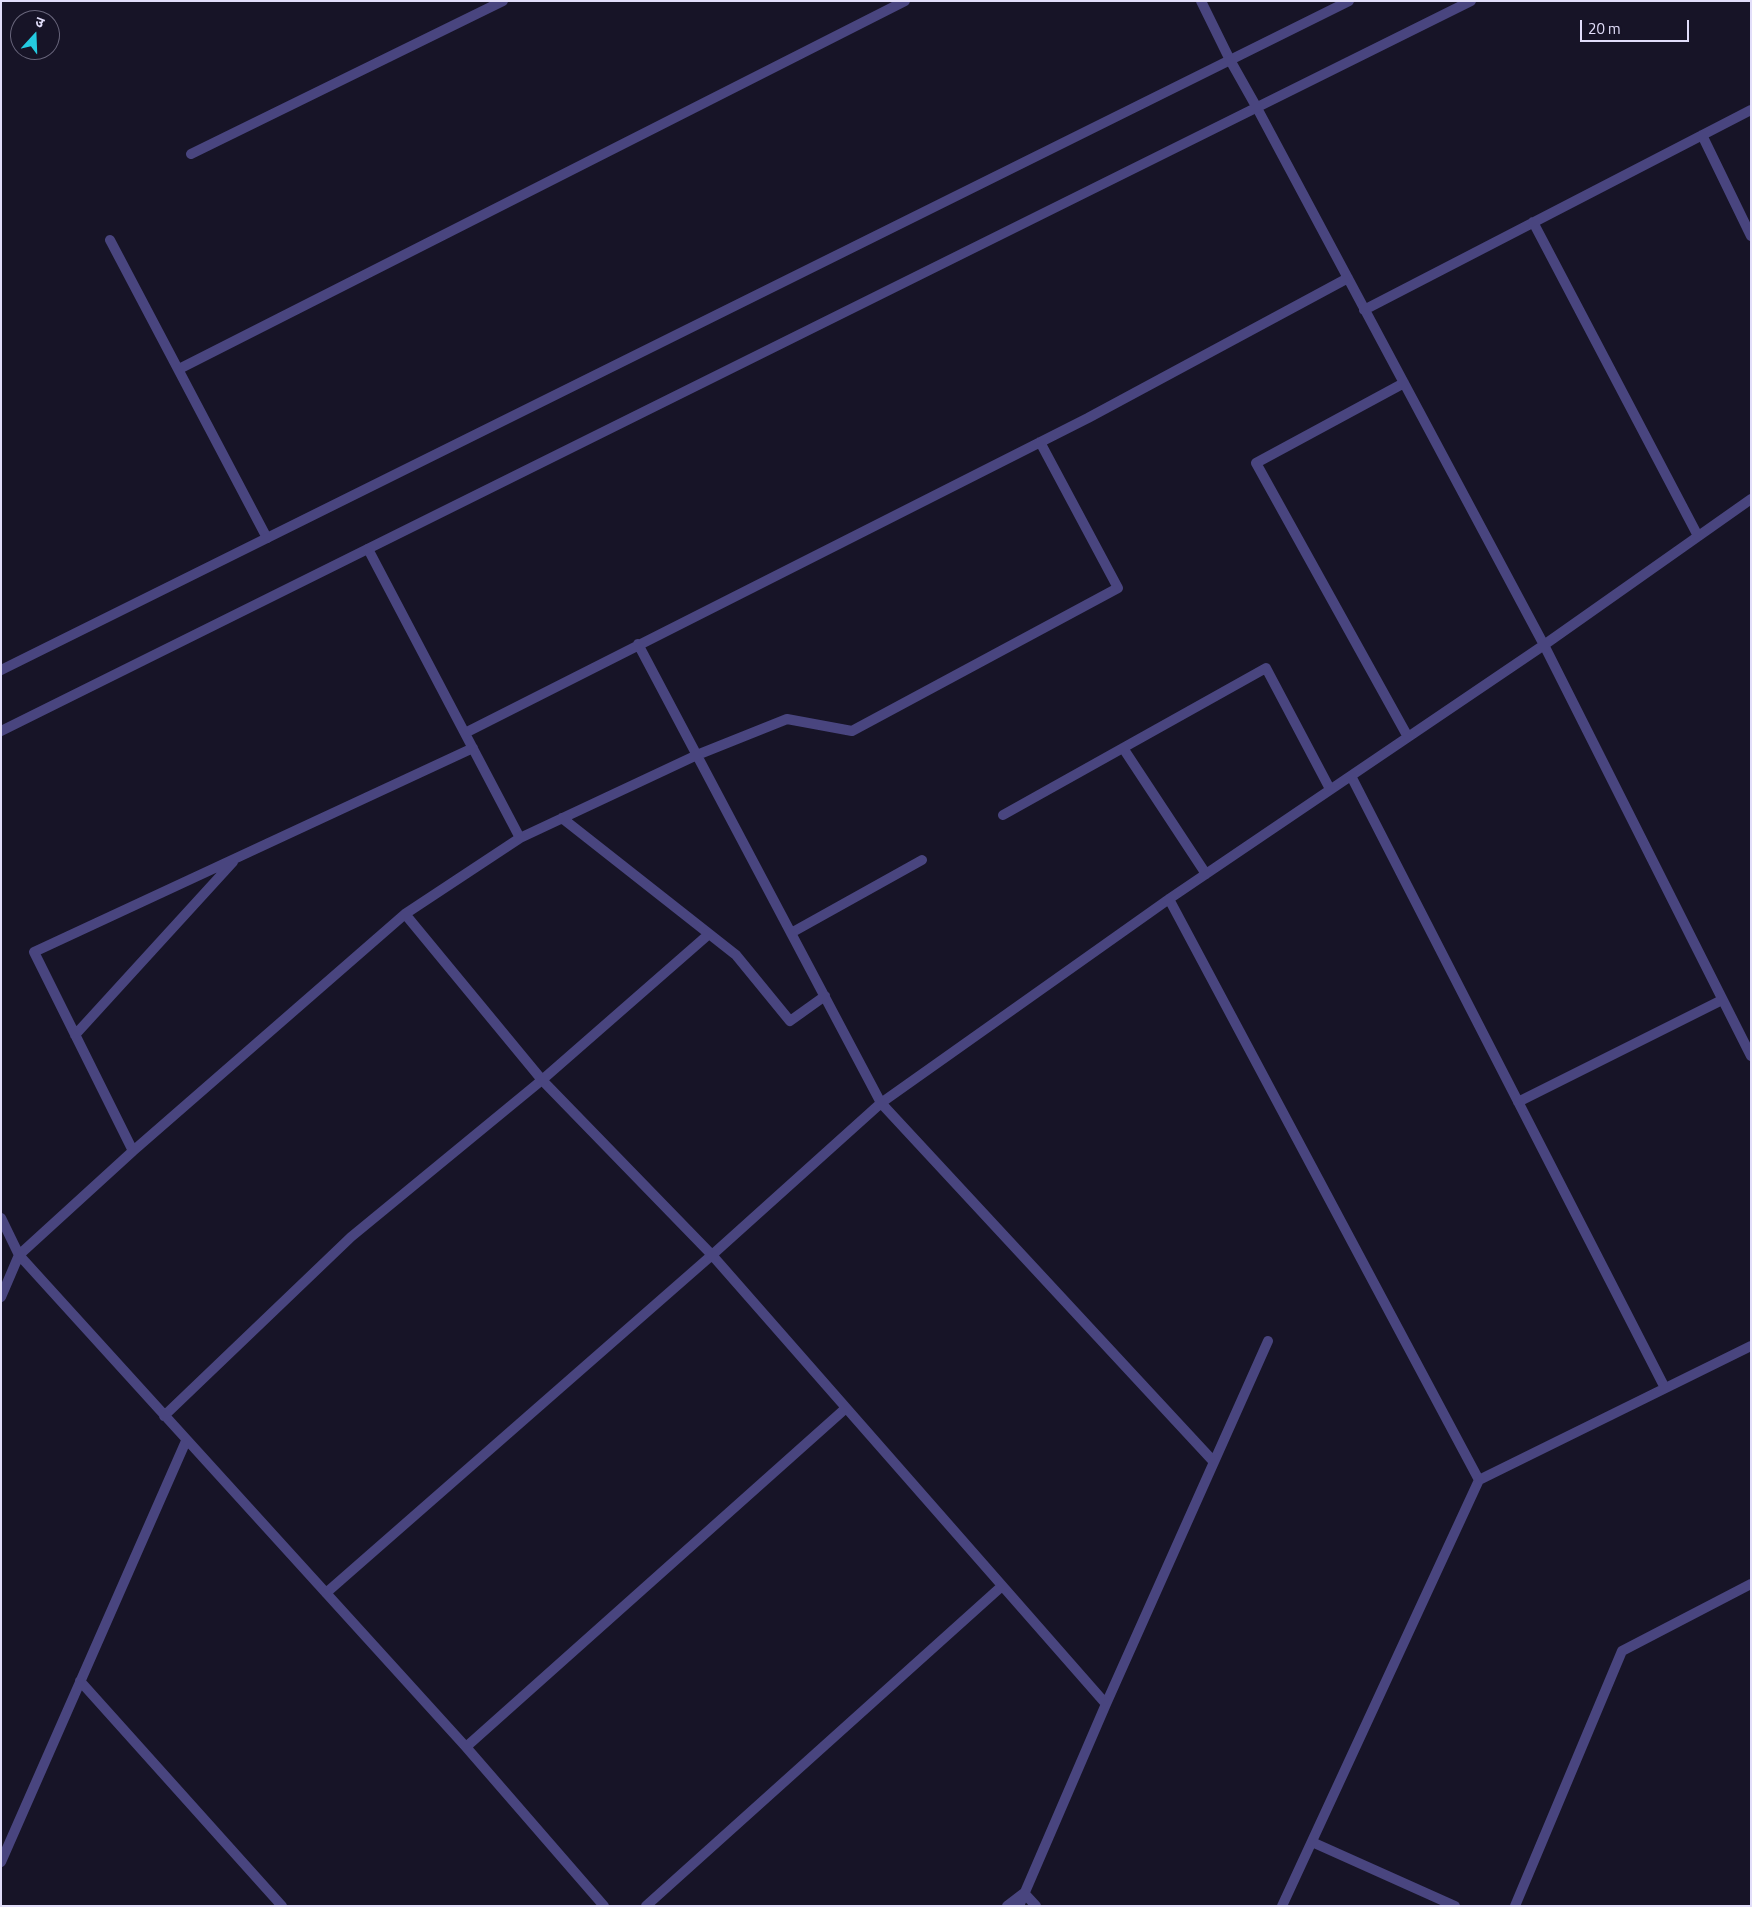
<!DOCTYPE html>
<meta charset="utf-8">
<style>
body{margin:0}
#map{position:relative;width:1752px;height:1907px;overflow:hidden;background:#171427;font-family:"Titillium Web","Noto Sans Devanagari",sans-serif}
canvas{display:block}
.frame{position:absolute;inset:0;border:2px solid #e2defa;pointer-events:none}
.north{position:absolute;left:10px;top:10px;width:50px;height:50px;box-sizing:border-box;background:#171427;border:1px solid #68657b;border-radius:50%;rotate:20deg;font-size:14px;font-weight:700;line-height:20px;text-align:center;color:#e2defa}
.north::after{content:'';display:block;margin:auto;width:18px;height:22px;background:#24cae0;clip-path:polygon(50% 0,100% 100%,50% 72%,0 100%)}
.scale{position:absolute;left:1580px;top:20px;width:109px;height:22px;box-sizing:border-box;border:2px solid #e2defa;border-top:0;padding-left:6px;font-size:15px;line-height:18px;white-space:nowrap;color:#e2defa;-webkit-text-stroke:4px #171427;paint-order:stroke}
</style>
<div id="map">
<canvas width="1752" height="1907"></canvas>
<div class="frame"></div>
<div class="north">उ</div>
<div class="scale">20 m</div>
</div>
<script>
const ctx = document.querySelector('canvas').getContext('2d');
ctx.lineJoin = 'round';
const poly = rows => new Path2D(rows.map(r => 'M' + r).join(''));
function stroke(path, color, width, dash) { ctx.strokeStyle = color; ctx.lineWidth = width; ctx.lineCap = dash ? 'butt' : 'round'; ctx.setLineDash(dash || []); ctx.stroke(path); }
stroke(poly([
 [1201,1,1230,60],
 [1257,108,1544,645,1751,1056],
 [1702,135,1751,236],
 [191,154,503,1],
 [1533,222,1698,536],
 [110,240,267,538],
 [1364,310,1751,110],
 [179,369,905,1],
 [1404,383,1256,463,1408,737],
 [368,549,520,838],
 [638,644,881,1103,1214,1462],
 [465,733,1088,418,1348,278],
 [1123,748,1206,874],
 [1351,776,1665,1388],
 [1003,815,1266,668,1330,789],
 [562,818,736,955,790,1021,825,996],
 [1169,899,1479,1480],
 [405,914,542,1080,712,1255,1106,1704],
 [791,933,922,860],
 [75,1035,233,862],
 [1518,1102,1722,1000],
 [133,1151,34,952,473,748],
 [1,1218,19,1255,466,1747,604,1906],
 [1,1297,19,1255,133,1151,405,914,520,838,697,755,787,719,852,731,1118,588,1040,442],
 [164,1416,351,1237,542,1080,709,934],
 [326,1593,712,1255,881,1103,1169,899,1544,645,1751,499],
 [80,1681,282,1906],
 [466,1747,846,1408],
 [1312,1842,1455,1906],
 [1,1862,186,1441],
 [646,1906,1002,1586],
 [1007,1906,1024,1893,1036,1906],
 [1019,1906,1106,1704,1268,1341],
 [1282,1906,1479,1480,1751,1346],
 [1515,1906,1622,1651,1751,1584]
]), '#49457f', 10);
stroke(poly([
 [1230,60,1257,108],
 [1,670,1349,1],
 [1,731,1471,1]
]), '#49457f', 10);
</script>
